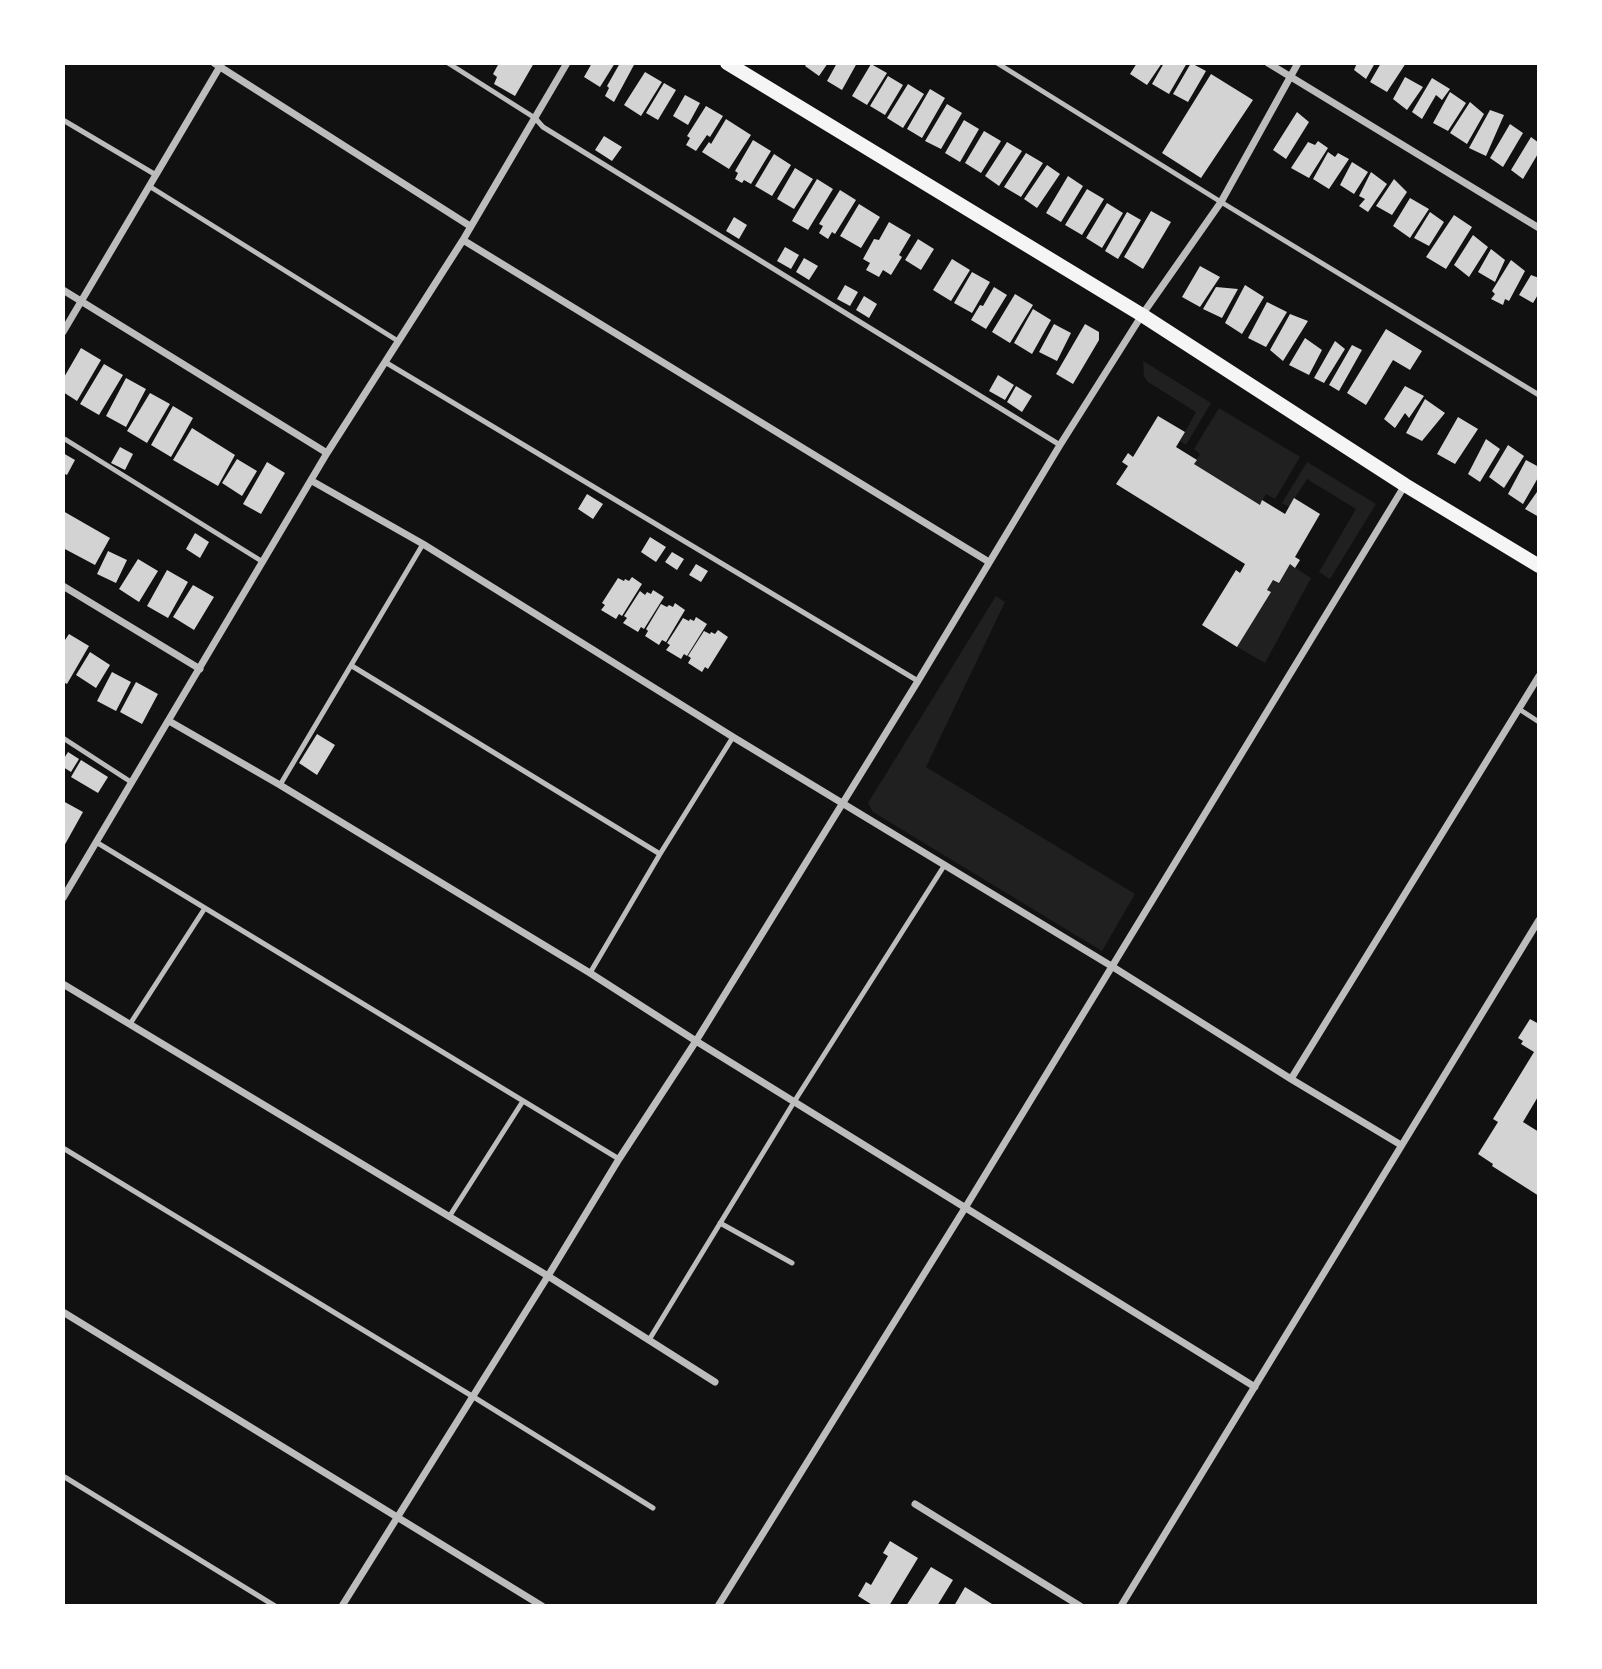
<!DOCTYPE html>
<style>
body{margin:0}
#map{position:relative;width:1602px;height:1669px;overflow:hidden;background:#111;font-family:"Crimson Pro",serif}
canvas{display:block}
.frame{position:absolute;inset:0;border:65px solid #fff;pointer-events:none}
</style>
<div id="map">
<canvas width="1602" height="1669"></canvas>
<div class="frame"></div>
</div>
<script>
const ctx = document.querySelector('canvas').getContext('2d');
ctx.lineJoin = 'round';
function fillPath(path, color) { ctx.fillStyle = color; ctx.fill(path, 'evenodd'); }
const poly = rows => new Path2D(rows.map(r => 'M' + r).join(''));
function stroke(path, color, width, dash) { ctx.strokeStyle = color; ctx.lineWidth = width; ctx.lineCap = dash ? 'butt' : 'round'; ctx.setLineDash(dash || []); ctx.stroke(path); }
fillPath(poly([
 [1143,361,1211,403,1186,445,1180,441,1196,412,1148,382,1144,376],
 [1219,408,1300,457,1275,499,1266,494,1260,505,1194,464,1200,454,1194,449],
 [1307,462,1376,504,1330,579,1319,572,1356,509,1307,479,1289,507,1282,503],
 [1290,564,1311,578,1265,663,1237,647,1270,592,1267,590,1273,580,1279,583],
 [996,596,1005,602,926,767,1135,894,1102,951,873,812,868,803]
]), '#202020');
fillPath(poly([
 [499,63,534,63,515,96,494,84,497,77,493,74],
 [592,63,615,63,600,87,584,77],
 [620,63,635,63,614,102,605,96,609,88,607,86],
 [807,63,828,63,819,76,805,66],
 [837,63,857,63,842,90,827,81],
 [1137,63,1162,63,1147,85,1130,74],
 [1164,63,1187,63,1169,94,1152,84],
 [1191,63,1206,71,1188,102,1173,94],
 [1357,63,1375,63,1366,79,1354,70],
 [1381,63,1406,63,1387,92,1370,82],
 [871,64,887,73,867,105,852,96],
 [645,72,662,82,641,116,624,105],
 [1211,74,1253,100,1201,178,1162,153],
 [888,76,903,85,885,115,870,106],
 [1405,77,1423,87,1407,110,1393,99],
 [1432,78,1450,89,1442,100,1436,95,1422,119,1412,112],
 [664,83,676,90,658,120,646,113],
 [908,84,924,94,903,128,887,118],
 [930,89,945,98,922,138,907,129],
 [1450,92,1466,103,1448,131,1433,123],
 [685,95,700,103,688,125,673,116],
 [1470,102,1484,114,1467,144,1450,133],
 [947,104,962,113,941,149,925,141],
 [706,106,723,116,710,137,707,135,696,151,686,145,690,138,687,136],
 [1490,110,1504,115,1486,156,1469,148],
 [1297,112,1309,122,1286,159,1273,150],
 [726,119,751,135,729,169,702,152,709,142,711,144],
 [964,120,979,129,960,162,945,153],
 [1510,124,1523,133,1503,167,1490,158],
 [984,131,1001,141,981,173,965,163],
 [604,136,622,147,612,161,595,150],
 [1531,137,1539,143,1539,152,1523,179,1511,170],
 [753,140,771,151,751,184,744,180,742,183,735,179,738,173,735,171],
 [1318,141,1328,148,1309,178,1291,168,1308,142,1315,145],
 [1007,142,1022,151,999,186,985,176],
 [1328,152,1335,157,1338,153,1349,159,1329,189,1313,179],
 [1026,153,1043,163,1021,197,1004,187],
 [774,154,791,165,772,196,755,186],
 [1352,162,1368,172,1354,194,1340,185],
 [1047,165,1060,174,1037,208,1024,199],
 [795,168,813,179,794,209,777,199],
 [1371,172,1387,184,1368,212,1359,206,1365,199,1359,196],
 [1068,176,1083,186,1061,222,1046,213],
 [817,179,833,189,808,230,792,221],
 [1394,179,1407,192,1392,215,1376,206],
 [1087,189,1104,199,1082,235,1065,225],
 [840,190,856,200,835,234,832,232,828,239,819,233,823,226,819,224],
 [1410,198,1429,209,1410,238,1393,226],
 [1107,203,1123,213,1102,248,1086,238],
 [859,204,880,217,861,248,840,236],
 [1151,211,1171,222,1143,269,1124,257],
 [1127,212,1141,220,1118,259,1105,251],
 [1430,212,1444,222,1429,246,1414,238],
 [1454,215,1472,227,1446,269,1426,257],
 [734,217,747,225,739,239,726,231],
 [889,222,911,235,899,255,902,257,891,275,883,270,879,277,866,270,870,263,863,259,874,239,879,240],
 [1473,235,1488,247,1469,277,1454,265],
 [918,239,934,249,921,270,905,260],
 [785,247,799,255,791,269,777,261],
 [1491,249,1505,260,1495,282,1478,272],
 [804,258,818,266,809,280,796,272],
 [952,259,970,270,951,301,933,290],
 [1511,260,1525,271,1509,301,1505,299,1503,305,1491,299,1495,294,1492,291],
 [1200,266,1220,277,1200,307,1182,297],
 [972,272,990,282,972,313,954,303],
 [1531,275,1539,278,1539,293,1533,303,1519,295],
 [845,285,858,292,850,306,837,299],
 [1245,285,1264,297,1242,334,1225,323],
 [994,287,1007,295,986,329,971,320,980,305,983,306],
 [1216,287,1238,289,1222,318,1203,309],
 [1015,294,1033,305,1010,343,992,332],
 [864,296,877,304,869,318,856,310],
 [1267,302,1287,312,1266,347,1248,338],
 [1033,309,1051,320,1032,354,1014,343],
 [1290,314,1308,321,1283,361,1270,350],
 [1054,324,1071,333,1057,361,1039,352],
 [1085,324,1099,332,1099,340,1073,384,1056,374],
 [1386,329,1422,351,1410,370,1393,360,1366,405,1347,393],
 [1305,338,1322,350,1309,375,1289,365],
 [1335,341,1345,349,1324,383,1314,378],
 [1352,345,1362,350,1339,391,1329,385],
 [81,348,101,360,77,401,63,392,63,379],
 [104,364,123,375,99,415,80,404],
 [998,375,1014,385,1005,400,989,391],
 [126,378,146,389,126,427,106,416],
 [1016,386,1032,396,1022,412,1007,402],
 [1405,386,1424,396,1409,418,1405,413,1395,428,1384,419],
 [150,393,170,404,147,443,127,431],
 [1425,399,1445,413,1422,441,1406,433],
 [173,406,193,418,171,457,151,445],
 [1158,416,1185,432,1176,447,1197,460,1194,464,1260,505,1262,500,1285,514,1294,498,1320,514,1295,557,1300,560,1295,568,1290,564,1279,583,1273,580,1267,590,1271,592,1237,647,1202,625,1236,570,1240,573,1245,564,1116,484,1128,466,1122,462,1128,453,1133,457],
 [1458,417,1478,429,1455,464,1437,454],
 [192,428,235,455,218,486,173,460],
 [1486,439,1500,449,1480,482,1468,474],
 [1508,445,1524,456,1504,488,1489,477],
 [120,447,133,454,125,470,111,463],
 [63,453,75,460,67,475,63,473],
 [237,459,257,471,242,496,222,483],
 [1526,460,1539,467,1539,476,1523,504,1508,494],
 [267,462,285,473,261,514,243,504],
 [1539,489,1539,517,1525,509],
 [587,494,603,504,593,519,578,509],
 [63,511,110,538,95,565,63,548],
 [195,533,209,542,200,558,186,549],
 [650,537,666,547,656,562,641,552],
 [108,551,127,560,116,583,97,574],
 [672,552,684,559,677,570,665,562],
 [138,559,158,571,139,602,119,589],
 [696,564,708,571,701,582,689,575],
 [167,570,188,582,168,618,147,606],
 [632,577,642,584,622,616,619,614,616,619,601,610,605,605,602,603,618,578,624,581,625,579,629,581],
 [193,585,214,597,194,630,173,617],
 [653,590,664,597,644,629,641,627,638,632,623,623,627,618,624,616,640,591,645,595,647,592,651,594],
 [675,603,685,610,666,642,662,640,659,645,645,636,648,631,646,629,661,604,667,607,669,605,673,607],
 [696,617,707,624,687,656,684,654,681,659,666,650,670,645,667,643,683,618,689,621,690,619,694,621],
 [718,630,728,637,708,669,705,667,702,672,688,663,691,658,688,656,704,631,710,634,711,632,715,634],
 [69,634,89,646,67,684,63,682,63,643],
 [90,652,110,665,96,688,76,675],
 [112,672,131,682,116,711,97,701],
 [136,682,158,694,142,724,120,712],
 [317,734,335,745,317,775,299,763],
 [68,752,79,759,71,772,63,767,63,760],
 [81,760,108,777,98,793,71,777],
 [63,801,83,812,63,848],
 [1530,1019,1539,1024,1539,1095,1523,1122,1539,1132,1539,1196,1492,1166,1493,1164,1478,1154,1498,1122,1493,1119,1534,1052,1521,1044,1523,1041,1518,1038],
 [890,1541,918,1558,889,1606,874,1606,858,1596,866,1582,871,1585,888,1556,883,1553],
 [931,1567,953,1580,937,1606,906,1606],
 [965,1587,992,1604,991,1606,954,1606]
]), '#d3d3d3');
stroke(poly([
 [448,63,535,118,543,127,1060,445],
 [997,63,1221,202,1539,395],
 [63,120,156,175],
 [149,186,398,341],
 [385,362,918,681],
 [63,438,263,562],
 [352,666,660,854],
 [1519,709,1539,722],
 [63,738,131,782],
 [280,785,423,544],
 [96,842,619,1159],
 [590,973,660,854,733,737],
 [130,1024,205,908],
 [63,1148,472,1396,653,1508],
 [449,1217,523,1101],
 [720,1223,792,1263],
 [649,1340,794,1102,944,866],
 [63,1476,275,1606]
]), '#bcbcbc', 5);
stroke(poly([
 [214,63,470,226],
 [1268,63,1539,228],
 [463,240,989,562],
 [63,290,327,453],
 [63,332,222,63],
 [312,481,423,544,733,737,1113,967,1291,1079,1401,1145],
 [63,586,200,669],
 [169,721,280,785,590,973,696,1041,1255,1387],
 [63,898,327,453,463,240,567,63],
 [63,984,548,1276,715,1382],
 [1291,1079,1539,676],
 [63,1312,542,1606],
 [915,1504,1080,1606],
 [342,1606,548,1276,619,1159,696,1041,918,681,1060,445,1142,315,1221,202,1298,63],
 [718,1606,965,1208,1405,485],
 [1121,1606,1539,920]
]), '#bcbcbc', 7);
stroke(poly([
 [727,63,1142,315,1405,485,1539,566]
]), '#f5f5f5', 14);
</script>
